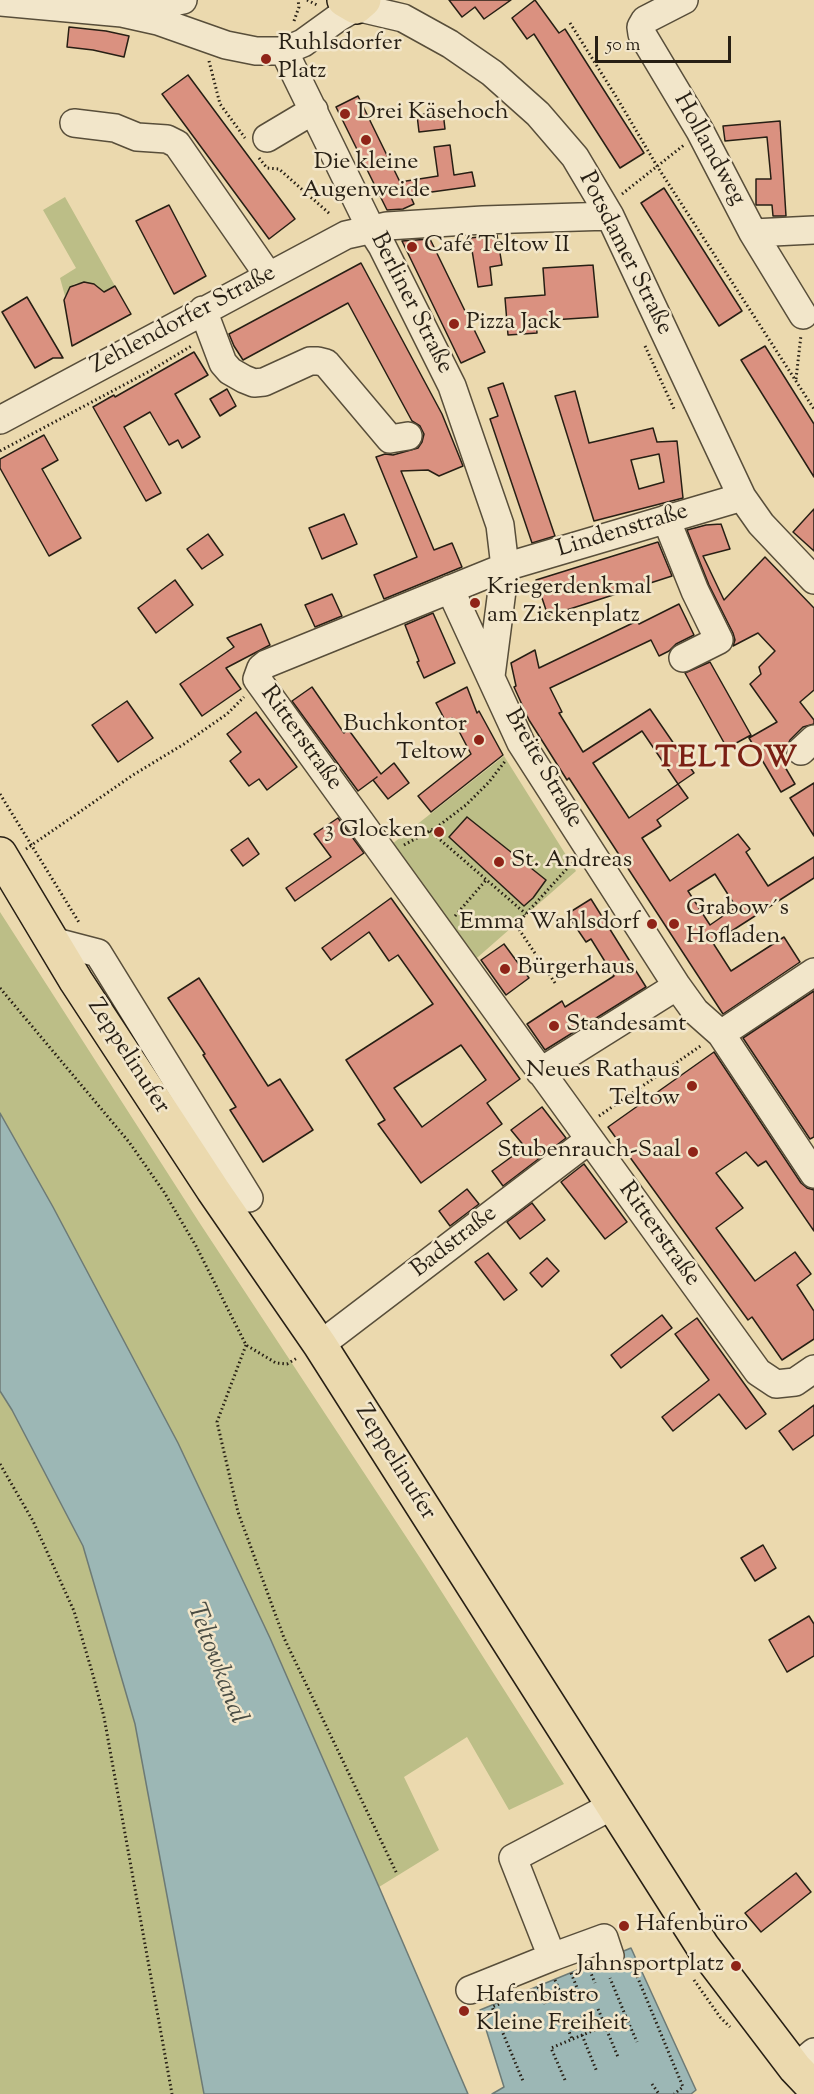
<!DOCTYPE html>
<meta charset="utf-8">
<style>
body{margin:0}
#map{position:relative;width:814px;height:2094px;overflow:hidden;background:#ebd9ae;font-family:"Sorts Mill Goudy",serif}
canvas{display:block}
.scale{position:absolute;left:595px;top:36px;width:136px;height:27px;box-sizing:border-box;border:3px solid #271f14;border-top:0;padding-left:8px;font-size:18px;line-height:21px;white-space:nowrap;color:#271f14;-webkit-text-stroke:4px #f2e6ca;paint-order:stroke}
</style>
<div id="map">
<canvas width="814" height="2094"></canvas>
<div class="scale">50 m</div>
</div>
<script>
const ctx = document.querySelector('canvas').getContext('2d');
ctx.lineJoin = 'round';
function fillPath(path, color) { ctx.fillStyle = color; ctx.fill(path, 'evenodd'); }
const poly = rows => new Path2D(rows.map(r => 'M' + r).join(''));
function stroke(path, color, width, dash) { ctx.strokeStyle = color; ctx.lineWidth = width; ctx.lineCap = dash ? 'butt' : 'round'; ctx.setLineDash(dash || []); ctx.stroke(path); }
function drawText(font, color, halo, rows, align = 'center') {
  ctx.font = font + ' "Sorts Mill Goudy",serif'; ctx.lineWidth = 5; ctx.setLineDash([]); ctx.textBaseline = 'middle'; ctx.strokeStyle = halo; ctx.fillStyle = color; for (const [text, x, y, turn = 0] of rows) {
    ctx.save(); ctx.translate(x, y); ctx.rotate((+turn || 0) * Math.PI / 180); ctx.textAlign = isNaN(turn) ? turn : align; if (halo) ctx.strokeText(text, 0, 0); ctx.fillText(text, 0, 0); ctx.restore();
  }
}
fillPath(poly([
 [65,197,115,286,102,293,94,284,84,282,74,284,65,296,60,278,76,268,43,210],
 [504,756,576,871,470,964,387,848],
 [0,912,199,1222,424,1564,564,1784,509,1810,467,1737,404,1777,439,1850,379,1887,270,1638,53,1207,0,1113],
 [0,1391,12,1410,83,1546,135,1724,204,2094,0,2094]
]), '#bcbe87');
const water = poly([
 [0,1113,53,1207,178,1443,270,1638,379,1887,468,2094,204,2094,135,1724,83,1546,12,1410,0,1391,0,1113],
 [631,1948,696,2090,691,2094,492,2094,504,2087,480,2010,631,1948]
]);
fillPath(water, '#9cb7b5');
stroke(water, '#6d7a75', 1.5);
const building = poly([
 [449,0,511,0,484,19,475,7,462,17,449,0],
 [535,0,559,33,565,29,644,153,620,168,534,34,527,39,512,18,535,0],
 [69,27,106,31,129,36,124,57,93,50,67,47,69,27],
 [188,75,295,219,269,239,162,94,188,75],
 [358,96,400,182,438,176,434,147,450,145,454,175,472,172,475,186,410,195,414,204,403,209,387,210,336,107,358,96],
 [443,112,445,129,419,132,417,115,443,112],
 [780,121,786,216,773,216,772,205,756,205,756,179,771,179,767,137,725,141,723,126,780,121],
 [664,188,742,311,719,326,641,203,664,188],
 [169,205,206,276,174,294,136,221,169,205],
 [497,235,502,265,490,267,492,285,478,287,470,238,497,235],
 [430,239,485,352,461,363,402,241,430,239],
 [361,263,442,414,463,466,439,476,428,470,401,471,434,550,452,543,462,567,384,599,374,575,417,557,376,457,385,454,393,455,418,448,422,442,424,434,420,426,412,421,348,303,243,360,234,346,229,334,361,263],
 [593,265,598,317,536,321,537,333,508,335,505,298,545,295,543,268,593,265],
 [84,282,94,284,104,292,115,286,131,314,72,346,64,300,70,287,84,282],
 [27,297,63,358,53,358,35,368,2,312,27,297],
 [765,346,814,424,814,477,741,360,765,346],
 [194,352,208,375,175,394,200,437,182,448,178,440,169,445,150,412,124,427,161,493,146,501,93,407,114,395,115,397,194,352],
 [503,383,555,536,532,543,490,419,498,416,488,388,503,383],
 [227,389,236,406,220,416,210,399,227,389],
 [575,391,589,443,653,428,657,442,677,441,683,498,594,521,555,396,575,391],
 [659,454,664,482,639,489,631,460,659,454],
 [44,435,58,460,42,469,81,538,49,556,0,468,0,459,44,435],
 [814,509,814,551,793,532,814,509],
 [344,514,357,544,322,559,309,528,344,514],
 [721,524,730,549,703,556,724,600,765,557,814,608,814,690,800,702,814,720,814,724,803,727,790,740,786,749,778,755,795,784,781,792,749,738,777,722,750,684,761,674,759,667,775,651,758,633,733,646,735,640,733,633,709,585,687,530,706,525,721,524],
 [208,534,223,555,202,569,187,549,208,534],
 [658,542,672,576,548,616,536,580,658,542],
 [175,580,193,605,156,633,138,608,175,580],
 [332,594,342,616,315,627,305,605,332,594],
 [679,604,694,635,676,644,669,651,659,656,651,640,550,688,562,712,559,713,583,752,650,709,694,773,678,784,688,798,657,820,661,826,642,838,670,881,738,834,750,849,746,852,768,886,814,857,814,878,713,943,731,971,784,937,800,962,723,1014,569,778,567,780,529,720,514,687,516,686,511,663,535,650,539,668,637,621,639,624,679,604],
 [642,731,678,784,629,818,593,763,642,731],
 [715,874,736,907,710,925,688,891,715,874],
 [433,613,455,663,424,678,417,662,419,661,405,625,433,613],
 [261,624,270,645,226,668,241,689,202,716,180,684,234,647,227,638,261,624],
 [710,662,751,735,727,748,685,673,710,662],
 [312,687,344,733,348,729,381,774,394,763,409,783,388,799,373,780,377,777,358,791,292,701,312,687],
 [467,687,477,713,479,711,503,755,431,812,418,796,471,754,452,718,446,722,436,703,467,687],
 [127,701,153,738,118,762,92,725,127,701],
 [256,712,297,767,267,790,259,779,249,786,230,761,241,752,227,734,256,712],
 [814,783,814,836,790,798,814,783],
 [467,817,546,880,533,898,524,906,449,837,467,817],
 [338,818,364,853,295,901,286,888,331,857,314,834,338,818],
 [248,838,259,854,243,866,231,850,248,838],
 [391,898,520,1079,487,1103,502,1124,421,1183,378,1124,385,1120,346,1060,433,1004,398,955,389,961,369,932,331,960,322,948,391,898],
 [461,1045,486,1080,422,1127,394,1088,461,1045],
 [591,899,646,987,545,1050,527,1024,562,1001,565,1007,614,976,591,939,586,942,567,914,591,899],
 [504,944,529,978,506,995,481,960,504,944],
 [199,978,268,1086,280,1079,313,1130,263,1162,230,1110,236,1107,203,1055,205,1054,168,998,199,978],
 [814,991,814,1137,810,1139,743,1038,814,991],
 [714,1052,801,1183,807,1188,814,1190,814,1231,766,1161,758,1166,746,1152,716,1173,743,1208,716,1228,755,1281,795,1252,811,1274,797,1285,814,1311,814,1339,782,1360,752,1317,748,1320,608,1127,714,1052],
 [542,1107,566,1138,503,1186,492,1171,525,1147,511,1130,542,1107],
 [584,1164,627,1222,605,1239,561,1182,584,1164],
 [467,1189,479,1204,450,1226,439,1211,467,1189],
 [532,1203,545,1220,520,1239,507,1222,532,1203],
 [488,1253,517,1290,504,1300,475,1262,488,1253],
 [547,1258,559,1271,542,1287,530,1273,547,1258],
 [662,1315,672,1328,621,1368,611,1355,662,1315],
 [697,1318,766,1414,746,1429,719,1394,673,1431,662,1417,709,1380,675,1334,697,1318],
 [814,1405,814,1435,793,1450,779,1431,814,1405],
 [763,1545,776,1568,755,1581,741,1558,763,1545],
 [809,1616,814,1624,814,1656,787,1672,769,1640,809,1616],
 [796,1873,811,1892,761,1932,745,1913,796,1873]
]);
fillPath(building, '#da9180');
stroke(building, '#271f14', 1.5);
const minor = poly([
 [684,0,645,20,641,27,642,34,700,131,753,233,814,230],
 [0,2,122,13,158,21,226,45,256,51,284,51,303,43,339,17,356,7,403,18,450,44,492,73,538,114,575,157,610,216,742,497,761,524,814,580],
 [129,11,183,0],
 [284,51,371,229,382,246,452,386,500,525,505,567,491,676],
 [74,123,115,128,137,137,167,139,177,144,268,275],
 [267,138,314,110],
 [753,233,803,315],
 [203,310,223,363,230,371,244,379,254,383,264,382,310,361,318,361,326,363,390,439,408,436],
 [0,420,346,235,387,226,483,220,610,216],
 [742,497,505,567,266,664,261,668,257,679,758,1372,776,1384,795,1382,814,1369],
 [666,519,695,591,719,640,683,658],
 [450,589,521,743,677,986,695,1011,721,1034,814,1174],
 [801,751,814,739],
 [52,941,98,953,249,1198],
 [721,1034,814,972],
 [540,1072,677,986],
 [320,1345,589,1140],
 [552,1957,604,1938,610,1956],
 [470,1990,552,1957,513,1858,612,1806],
 [795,2068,814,2052]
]);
const major = poly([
 [344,0,356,7,364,0],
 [0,854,76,981,213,1190,320,1345,703,1947,795,2068,814,2088]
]);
stroke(minor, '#584e3a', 30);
stroke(major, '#271f14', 36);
stroke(poly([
 [307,0,319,6],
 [294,21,299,7,298,0],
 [570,23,617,98,657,166,814,409],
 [209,61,220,104,245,138],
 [259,158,267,168,279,169,331,215],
 [622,194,684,145],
 [645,346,675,411],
 [796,379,801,335],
 [0,451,150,371,193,345],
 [0,794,80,924],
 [430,831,526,914],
 [404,845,437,827,466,805,489,782,506,760],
 [26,849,133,775,184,744,227,714,244,697],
 [455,916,486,880],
 [555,983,516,925,572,863],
 [0,988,129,1142,164,1192,196,1246,246,1345,276,1363,287,1364,297,1358],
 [599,1116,702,1045],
 [246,1345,217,1422,238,1512,284,1638,397,1874],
 [0,1464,33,1521,74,1611,93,1675,104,1717,172,2094],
 [632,1964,683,2087,674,2094],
 [588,1966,595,1983],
 [571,1973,578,1990],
 [555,1980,562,1997],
 [694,1980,720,2017,730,2027],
 [538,1987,545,2004],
 [499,2004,492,2007,523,2081],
 [598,2009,618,2057],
 [582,2015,588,2032],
 [626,2017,637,2042],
 [566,2024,572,2039],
 [582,2035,597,2072],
 [565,2080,551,2048,626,2017,610,1978],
 [652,2084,659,2094]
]), '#271f14', 3, [1.5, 3]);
stroke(minor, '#f2e6ca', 27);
stroke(major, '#ebd9ae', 33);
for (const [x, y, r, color] of [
 [266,59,6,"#8f2418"],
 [345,114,6,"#8f2418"],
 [366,140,6,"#8f2418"],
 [412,247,6,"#8f2418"],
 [454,324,6,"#8f2418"],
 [475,603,6,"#8f2418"],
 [479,740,6,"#8f2418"],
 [439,832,6,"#8f2418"],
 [499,862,6,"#8f2418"],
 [652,924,6,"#8f2418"],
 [674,924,6,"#8f2418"],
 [505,969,6,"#8f2418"],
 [554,1026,6,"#8f2418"],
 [692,1086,6,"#8f2418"],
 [693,1152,6,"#8f2418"],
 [624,1926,6,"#8f2418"],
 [736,1966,6,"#8f2418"],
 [464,2011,6,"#8f2418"]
]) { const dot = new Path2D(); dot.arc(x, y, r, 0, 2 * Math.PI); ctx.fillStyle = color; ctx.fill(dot); stroke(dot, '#f2e6ca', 2); }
drawText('24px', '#271f14', '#f2e6ca', [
 ["Ruhlsdorfer",278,45],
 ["Platz",278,73],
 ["Drei Käsehoch",357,114],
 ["Die kleine",366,164,"center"],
 ["Augenweide",366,192,"center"],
 ["Café Teltow II",424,247],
 ["Pizza Jack",466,324],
 ["Kriegerdenkmal",487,589],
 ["am Zickenplatz",487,617],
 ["Buchkontor",467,726,"right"],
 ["Teltow",467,754,"right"],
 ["3 Glocken",427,832,"right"],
 ["St. Andreas",511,862],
 ["Grabow´s",686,910],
 ["Hofladen",686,938],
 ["Emma Wahlsdorf",640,924,"right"],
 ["Bürgerhaus",517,969],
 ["Standesamt",566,1026],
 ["Neues Rathaus",680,1072,"right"],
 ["Teltow",680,1100,"right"],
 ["Stubenrauch-Saal",681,1152,"right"],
 ["Hafenbüro",636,1926],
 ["Jahnsportplatz",724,1966,"right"],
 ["Hafenbistro",476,1997],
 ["Kleine Freiheit",476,2025]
], 'left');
drawText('24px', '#271f14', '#f2e6ca', [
 ["Hollandweg",708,150,61],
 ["Potsdamer Straße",624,254,63],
 ["Berliner Straße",410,304,63],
 ["Zehlendorfer Straße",184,321,-28],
 ["Lindenstraße",623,532,-17],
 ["Ritterstraße",300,739,54],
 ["Breite Straße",542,769,60],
 ["Zeppelinufer",127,1057,57],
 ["Ritterstraße",658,1235,54],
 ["Badstraße",455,1243,-38],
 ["Zeppelinufer",394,1463,58]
]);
drawText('italic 26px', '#4a4d44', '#f2e6ca', [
 ["Teltowkanal",215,1664,69]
]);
ctx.letterSpacing = '1.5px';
drawText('bold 30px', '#7a1f14', '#f2e6ca', [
 ["TELTOW",727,761]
]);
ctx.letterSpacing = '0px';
</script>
